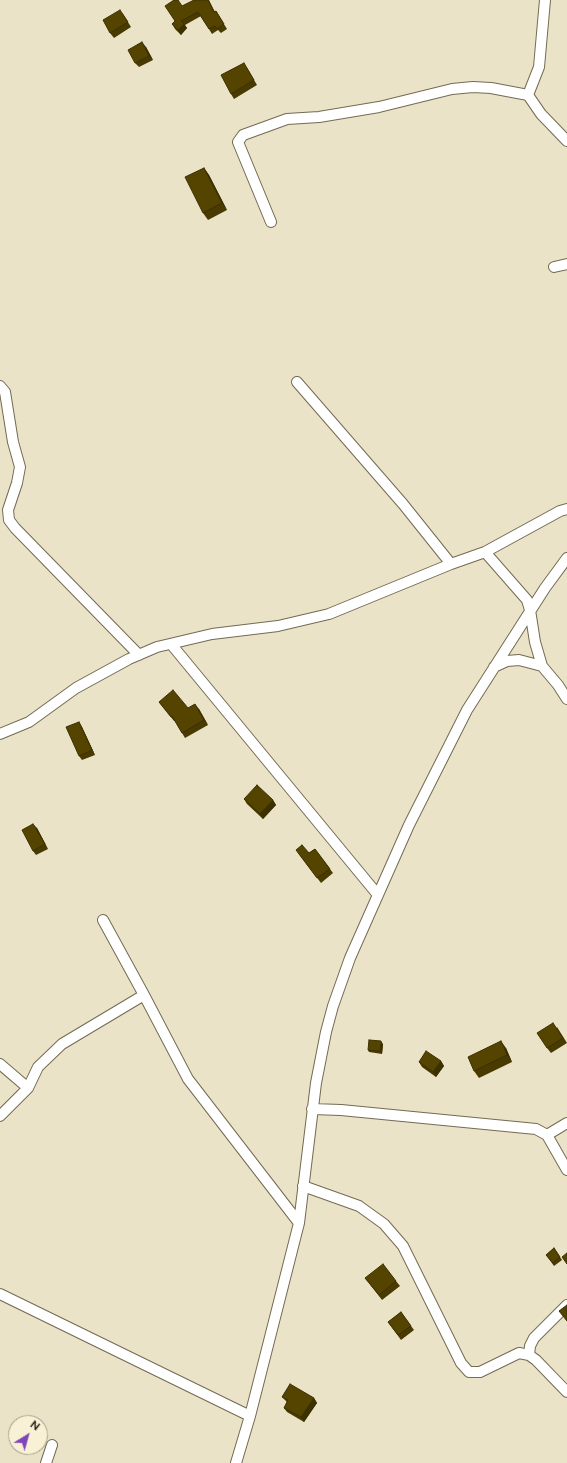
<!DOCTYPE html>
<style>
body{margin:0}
#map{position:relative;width:567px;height:1463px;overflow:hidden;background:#ebe3c8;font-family:Raleway,sans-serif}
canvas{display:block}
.north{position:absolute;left:8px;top:1415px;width:40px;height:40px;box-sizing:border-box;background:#f9f1d5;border:1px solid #a59f8a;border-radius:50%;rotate:37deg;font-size:11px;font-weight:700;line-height:16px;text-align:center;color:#262319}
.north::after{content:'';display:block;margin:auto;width:14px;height:18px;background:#8045bb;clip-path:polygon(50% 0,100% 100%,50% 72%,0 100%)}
</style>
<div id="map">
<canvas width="567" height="1463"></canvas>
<div class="north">N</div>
</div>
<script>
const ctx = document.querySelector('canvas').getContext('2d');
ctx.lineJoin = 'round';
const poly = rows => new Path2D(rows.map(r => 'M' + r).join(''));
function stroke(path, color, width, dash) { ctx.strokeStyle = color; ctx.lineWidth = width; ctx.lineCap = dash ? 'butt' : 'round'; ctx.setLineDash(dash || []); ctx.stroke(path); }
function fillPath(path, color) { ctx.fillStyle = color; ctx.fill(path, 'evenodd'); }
const street = poly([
 [545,0,539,67,528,95,541,114,567,141],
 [271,222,238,142,243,135,287,119,319,117,379,107,452,89,473,87,491,88,528,95],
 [554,267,567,264],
 [297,382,403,504,451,564],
 [0,386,5,392,13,442,20,467,17,483,8,510,9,520,15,528,139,655],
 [485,552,527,600,530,610,535,642,542,666,558,685,567,699],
 [171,644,378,895],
 [494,667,507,661,519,660,542,666],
 [0,734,29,722,76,688,129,659,157,647,212,634,278,626,329,614,451,564,485,552,560,511,567,509],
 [103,920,144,995,188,1079,299,1223],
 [0,1064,28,1088],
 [312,1109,341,1110,536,1129,547,1135,567,1170],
 [0,1116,28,1088,38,1067,62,1044,144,995],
 [547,1135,567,1123],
 [303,1186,359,1206,384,1224,403,1246,461,1363,469,1372,480,1372,519,1353,529,1355,536,1360,567,1392],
 [0,1294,250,1416],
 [529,1355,530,1346,534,1338,567,1305],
 [46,1463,52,1445],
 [236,1463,250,1416,299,1223,316,1083,326,1032,333,1006,350,958,409,825,467,710,545,588,567,558]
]);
stroke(street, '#726b53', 12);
stroke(street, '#fff', 10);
fillPath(poly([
 [209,0,215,12,216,11,219,16,227,29,221,33,218,30,212,34,201,16,185,25,187,28,181,35,175,29,172,24,175,21,182,6],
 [123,14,131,27,114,38,110,33],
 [146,47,153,60,139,67,135,63],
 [247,68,257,85,234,99,231,94],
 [204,168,209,175,227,210,208,220,203,213],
 [159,702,188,708,199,709,208,725,185,738,175,721,174,721],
 [79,722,82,727,95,755,82,760,79,756],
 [244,799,273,800,276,805,263,819,247,804],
 [37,828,48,849,36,855,33,851],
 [315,849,333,873,321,883,299,854,309,853],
 [557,1027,567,1043,551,1053,547,1048],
 [383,1044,382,1054,369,1052,368,1050],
 [506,1048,512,1062,479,1078,474,1071],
 [441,1061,444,1066,436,1077,422,1067,419,1062],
 [554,1248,562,1260,554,1266,546,1255],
 [365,1278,396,1281,400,1286,382,1300],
 [401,1312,414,1330,401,1340,388,1322],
 [282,1397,314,1398,317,1403,304,1422,287,1412,284,1408,287,1402]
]), '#483a00');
fillPath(poly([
 [184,24,187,28,181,35,178,30],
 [142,42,146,47,153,60,149,56],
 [204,168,209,175,227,210,222,203],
 [195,704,199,709,208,725,204,720],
 [79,722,82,727,95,755,92,750],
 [273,800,276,805,263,819,260,814],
 [33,824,37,828,48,849],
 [381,1041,383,1044,382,1054,380,1051],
 [501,1041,506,1048,512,1062,507,1055],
 [441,1061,444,1066,436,1077,433,1072],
 [314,1398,317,1403,304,1422,301,1417]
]), '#3b3000');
const building = poly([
 [174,0,178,0,182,6,194,0,208,0,214,12,216,11,224,24,217,29,215,26,209,29,198,12,181,21,184,24,178,30,172,24,175,21,165,6,174,0],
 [120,10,128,22,110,33,103,20,120,10],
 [142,42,149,56,135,63,128,50,142,42],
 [244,63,254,80,231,94,221,75,244,63],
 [204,168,222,203,203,213,185,177,204,168],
 [173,690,188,708,195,704,204,720,182,733,172,716,171,717,159,702,173,690],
 [79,722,92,750,79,756,66,727,79,722],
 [257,785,273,800,260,814,244,799,257,785],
 [33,824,45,844,33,851,22,830,33,824],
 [302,845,309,853,315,849,330,869,317,878,296,850,302,845],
 [553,1023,563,1038,547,1048,537,1033,553,1023],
 [369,1040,381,1041,380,1051,368,1050,369,1040],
 [501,1041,507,1055,474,1071,468,1057,501,1041],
 [426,1051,441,1061,433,1072,419,1062,426,1051],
 [554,1248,560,1257,553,1263,546,1255,554,1248],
 [567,1253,567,1264,562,1257,567,1253],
 [383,1264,396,1281,379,1295,365,1278,383,1264],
 [567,1305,567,1321,559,1311,567,1305],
 [401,1312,411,1326,398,1335,388,1322,401,1312],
 [290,1384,314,1398,301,1417,284,1408,288,1400,282,1397,290,1384]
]);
fillPath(building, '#544400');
stroke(building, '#3b3000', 1);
</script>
